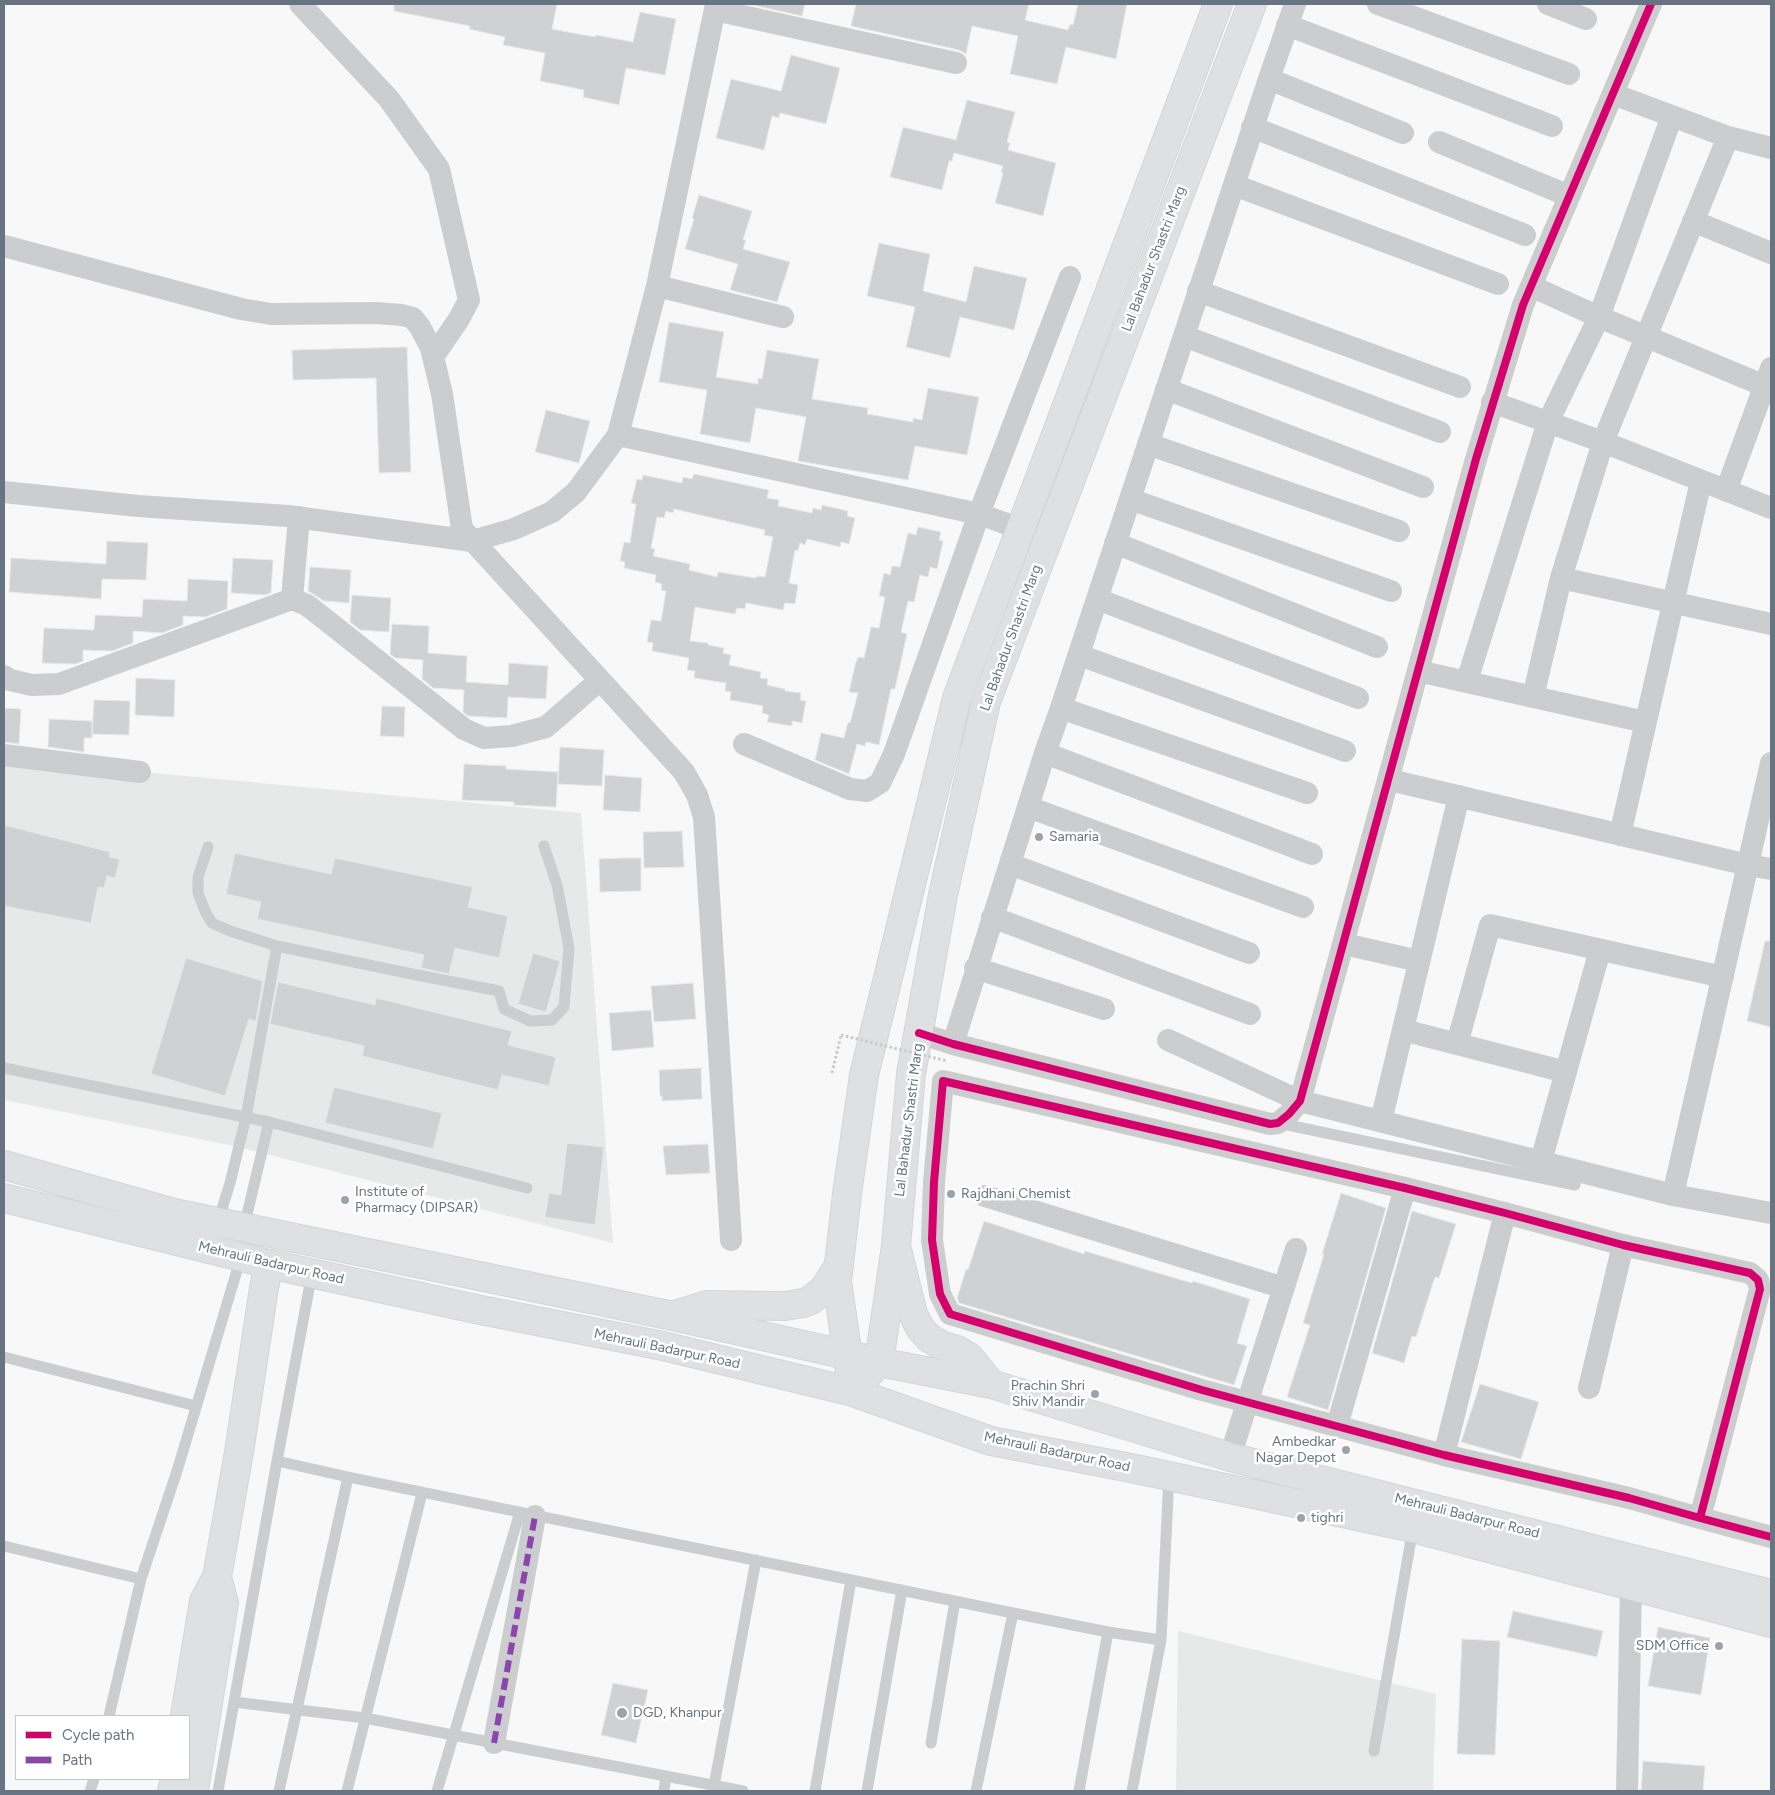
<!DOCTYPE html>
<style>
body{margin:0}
#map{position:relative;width:1775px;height:1795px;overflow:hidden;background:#f8f8f8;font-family:Figtree,sans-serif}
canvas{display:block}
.frame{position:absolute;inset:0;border:5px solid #667581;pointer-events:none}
.legend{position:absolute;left:15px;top:1715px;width:175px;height:65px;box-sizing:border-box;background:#fff;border:1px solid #c2c8cd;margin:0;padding:6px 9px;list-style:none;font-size:15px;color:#667581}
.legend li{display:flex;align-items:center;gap:10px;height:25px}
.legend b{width:25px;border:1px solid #c2c8cd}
</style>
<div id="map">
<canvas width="1775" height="1795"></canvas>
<div class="frame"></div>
<ul class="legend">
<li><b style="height:6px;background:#d6006c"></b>Cycle path</li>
<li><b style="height:6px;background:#8e44ad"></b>Path</li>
</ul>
</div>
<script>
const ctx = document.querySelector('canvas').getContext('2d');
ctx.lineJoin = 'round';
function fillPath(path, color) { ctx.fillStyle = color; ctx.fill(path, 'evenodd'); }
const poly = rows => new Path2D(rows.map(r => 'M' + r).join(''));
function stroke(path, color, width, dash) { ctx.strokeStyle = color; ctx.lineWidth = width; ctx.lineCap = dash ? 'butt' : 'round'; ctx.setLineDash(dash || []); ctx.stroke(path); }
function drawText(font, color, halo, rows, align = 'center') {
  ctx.font = font + ' Figtree,sans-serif'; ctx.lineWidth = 5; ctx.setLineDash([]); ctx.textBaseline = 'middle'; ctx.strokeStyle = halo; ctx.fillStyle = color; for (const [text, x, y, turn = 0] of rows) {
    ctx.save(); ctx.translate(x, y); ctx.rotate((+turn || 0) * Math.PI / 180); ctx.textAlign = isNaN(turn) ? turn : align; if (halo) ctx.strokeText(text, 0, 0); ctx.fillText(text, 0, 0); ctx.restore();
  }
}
fillPath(poly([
 [4,759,581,813,613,1243,239,1147,4,1100],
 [1178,1631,1436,1694,1433,1791,1176,1791]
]), '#e7e8e8');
const building = poly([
 [394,4,557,4,552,29,595,37,596,35,633,42,640,12,676,19,665,75,626,68,619,105,583,97,584,90,540,81,545,53,503,45,505,37,469,29,470,26,394,11,394,4],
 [748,4,805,4,802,16,748,4],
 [856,4,1029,4,1025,20,1068,30,1070,24,1073,25,1078,4,1127,4,1116,59,1066,47,1057,84,1010,74,1018,36,972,26,966,54,959,50,851,26,856,4],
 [791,55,840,68,826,124,780,113,779,118,772,116,764,150,716,138,731,79,781,91,791,55],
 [967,100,1015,112,1007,142,1010,143,1008,150,1056,163,1043,216,995,203,1003,173,1001,172,1003,166,954,153,952,161,949,161,942,190,890,177,903,127,956,140,967,100],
 [699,195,752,211,743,240,746,240,743,249,790,262,777,302,730,290,738,264,685,249,694,219,692,218,699,195],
 [879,243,930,254,923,291,966,302,974,266,1027,278,1014,330,960,317,950,358,906,347,915,307,867,296,879,243],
 [669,322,724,332,716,377,758,384,758,378,762,379,767,350,819,359,812,399,868,408,867,414,913,422,913,418,922,420,928,388,979,397,967,455,915,446,908,480,798,461,806,417,756,408,750,443,700,434,707,390,659,382,669,322],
 [407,347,411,472,379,473,376,378,293,380,292,350,407,347],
 [546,410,590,421,579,463,535,452,546,410],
 [694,474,769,490,767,498,779,500,778,506,812,513,813,508,821,510,822,505,848,511,847,516,855,518,849,544,841,542,840,547,807,539,805,545,800,543,798,551,795,550,789,583,798,585,795,604,785,603,783,610,746,603,745,609,737,608,735,614,695,607,690,641,708,643,708,645,724,648,723,653,731,655,729,665,761,672,760,678,768,679,767,685,785,689,785,691,801,693,800,700,806,701,802,723,792,721,792,726,767,722,769,715,762,713,763,706,730,700,731,692,725,691,726,683,694,678,695,671,687,670,689,658,652,651,653,643,647,642,651,620,661,621,666,591,661,590,662,584,655,582,656,575,624,568,625,562,620,561,624,542,630,543,636,504,631,503,637,479,642,480,643,475,682,483,683,477,692,479,694,474],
 [674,509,765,530,764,535,773,537,765,577,757,576,756,578,718,572,717,577,689,570,690,564,653,556,655,549,651,548,657,517,664,518,666,511,673,513,674,509],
 [918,527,941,532,939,540,943,541,937,569,930,567,928,577,920,575,914,602,908,601,901,632,907,634,895,689,891,689,879,745,866,742,865,746,857,744,849,774,815,760,821,733,844,738,848,722,850,723,858,693,849,692,855,665,858,657,864,658,871,627,879,628,885,597,879,596,884,573,890,575,892,566,900,567,908,533,916,535,918,527],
 [107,541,148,543,146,580,102,579,101,599,9,592,11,558,106,564,107,541],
 [233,558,273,560,271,593,265,595,231,593,233,558],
 [310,567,351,570,349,603,324,601,308,591,310,567],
 [188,579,228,581,227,609,205,617,183,616,183,625,162,633,133,631,133,643,112,651,83,650,83,661,76,664,42,663,44,628,94,630,95,615,142,617,143,599,187,601,188,579],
 [352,595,391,598,389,632,360,630,350,622,352,595],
 [392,624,429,626,428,653,467,656,466,682,508,685,509,663,548,666,546,699,508,697,507,718,468,716,463,712,464,690,433,688,422,679,423,660,395,658,390,654,392,624],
 [136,678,175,680,174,717,135,715,136,678],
 [94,700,130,701,129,735,92,734,94,700],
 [382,706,405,707,404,737,380,736,382,706],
 [5,708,21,709,19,744,4,742,5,708],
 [49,719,92,721,92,738,84,738,84,752,48,747,49,719],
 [560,747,604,750,602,786,558,784,560,747],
 [464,764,506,766,506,769,558,772,556,807,514,805,514,802,462,800,464,764],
 [605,775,642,778,640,812,603,810,605,775],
 [4,825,110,852,109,857,120,859,115,878,107,876,104,888,98,887,91,923,4,906,4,825],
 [682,831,684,867,644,868,643,832,682,831],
 [235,853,331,874,335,858,473,887,468,907,508,916,499,958,455,948,449,974,421,968,424,955,257,919,261,902,226,894,235,853],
 [622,858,641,858,641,891,600,892,599,859,622,858],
 [1765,941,1771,941,1771,1027,1747,1021,1765,941],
 [533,953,560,961,546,1012,518,1004,533,953],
 [186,958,263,981,256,1021,249,1019,225,1096,151,1074,186,958],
 [278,982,375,1005,376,998,512,1031,508,1045,556,1057,549,1086,502,1075,498,1090,362,1056,364,1046,270,1024,278,982],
 [693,983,696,1019,654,1022,651,986,693,983],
 [651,1010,654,1047,612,1051,609,1013,651,1010],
 [701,1068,702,1099,662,1101,662,1096,660,1096,659,1070,701,1068],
 [334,1087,442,1113,433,1149,325,1123,334,1087],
 [567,1143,604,1147,595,1225,545,1217,549,1193,561,1195,567,1143],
 [708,1144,710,1173,666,1175,663,1146,708,1144],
 [1341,1193,1386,1208,1328,1410,1287,1397,1310,1325,1303,1323,1324,1254,1322,1254,1341,1193],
 [1412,1211,1456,1224,1439,1278,1435,1277,1416,1337,1412,1336,1404,1363,1372,1353,1412,1211],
 [984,1221,1084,1254,1085,1251,1161,1274,1192,1283,1193,1281,1250,1299,1237,1343,1247,1346,1234,1385,959,1303,957,1298,966,1269,968,1270,984,1221],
 [1480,1384,1539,1402,1521,1459,1461,1442,1480,1384],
 [1513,1611,1603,1631,1597,1657,1507,1637,1513,1611],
 [1658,1627,1710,1638,1701,1695,1648,1686,1658,1627],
 [1462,1639,1500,1641,1495,1755,1457,1754,1462,1639],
 [613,1683,648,1690,636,1743,601,1735,613,1683],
 [1643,1761,1705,1766,1703,1791,1641,1791,1643,1761]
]);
fillPath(building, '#d0d1d2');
stroke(building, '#e8e8e8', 1);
const secondary = poly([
 [851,1378,837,1281,847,1194,864,1075,957,698,1218,4],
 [853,1392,879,1362,896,1246,911,1074,943,895,986,702,1252,4],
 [185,1716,204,1601,217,1577,239,1452,264,1288,269,1264],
 [172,1791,175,1779],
 [194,1791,224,1603,217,1577]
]);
const primary = poly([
 [4,1165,174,1213,232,1225,673,1316,879,1362,991,1384,1230,1457,1771,1594],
 [4,1198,269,1264,476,1309,663,1346,853,1392,991,1441,1131,1468,1413,1528,1771,1623],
 [896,1246,913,1314,920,1328,929,1338,941,1345,957,1350,969,1357,991,1384],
 [677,1314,707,1305,785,1306,803,1303,811,1300,824,1289,839,1266]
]);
stroke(secondary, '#d4d5d6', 30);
stroke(primary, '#d4d5d6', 30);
stroke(poly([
 [832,1073,841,1035]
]), '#c9cacb', 3, [2.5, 2.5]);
stroke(poly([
 [208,847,198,877,198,893,205,911,212,923,230,931,277,946,407,973,499,991,504,1009,530,1021,552,1020,564,1007,569,948,557,885,544,846],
 [4,1068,269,1122,527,1188],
 [1278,1123,1575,1185],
 [218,1222,230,1183,246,1117,277,946],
 [244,1227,269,1122],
 [312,1273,277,1461,348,1477,1013,1613,1108,1632,1161,1640,1132,1791],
 [4,1357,196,1406],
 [277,1461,234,1702,365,1718,743,1791],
 [4,1546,141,1579],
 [1161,1640,1169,1476],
 [109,1716,141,1579,177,1471,241,1257],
 [931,1743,955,1601],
 [1374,1751,1413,1528],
 [90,1791,94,1779],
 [218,1791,234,1702],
 [279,1791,348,1477],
 [347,1791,422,1493],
 [437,1791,520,1512],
 [664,1791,666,1776],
 [713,1791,756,1560],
 [815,1791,851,1580],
 [867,1791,902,1590],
 [976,1791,1013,1613],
 [1079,1791,1108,1632]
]), '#cbcdce', 11);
stroke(poly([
 [300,4,389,99,439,169,469,300,459,319,433,357],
 [1378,4,1569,74],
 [1548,4,1586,19],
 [715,10,956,63],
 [1287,25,1552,126],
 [1269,79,1403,133],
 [1613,94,1728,137,1771,148],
 [1252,127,1525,235],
 [1439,142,1569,196],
 [1234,185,1498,284],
 [1693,221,1771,253],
 [4,246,241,309,271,314,376,313,402,315,413,318,420,327,431,348,442,394,462,529,600,680],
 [657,286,783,317],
 [1531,286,1599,317,1765,386],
 [1198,291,1460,387],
 [1184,336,1440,432],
 [1166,389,1423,487],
 [1492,402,1603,442,1771,508],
 [618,435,979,514,1021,529],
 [1148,444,1399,531],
 [1726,491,1771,368],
 [4,492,138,506,288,516,472,541,514,529,552,512,576,492,618,435,657,286,716,4],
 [1130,499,1391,591],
 [1115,543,1377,647],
 [1561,578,1771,624],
 [292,599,299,517],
 [1097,599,1358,698],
 [1079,655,1345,751],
 [1418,671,1645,722],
 [4,676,10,680,32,685,59,684,292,599,307,605,464,729,484,738,512,736,546,727,600,680,684,772,697,795,704,817,731,1240],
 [1467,681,1548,422,1599,317,1672,116],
 [1533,697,1561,578,1603,442,1728,137],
 [1061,708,1307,793],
 [744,744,850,789,867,791,880,783,894,754,979,514,1070,277],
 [1045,753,1312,854],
 [4,755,140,772],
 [1390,780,1748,865,1771,869],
 [1028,807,1303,907],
 [1620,835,1701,481],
 [1010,864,1249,953],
 [992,917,1250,1014],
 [1344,944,1419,961],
 [975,968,1104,1009],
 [1403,1030,1566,1072],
 [919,1033,953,1044,1270,1124,1278,1123,1289,1114,1300,1101,1476,459,1523,305,1651,4],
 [1168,1040,1300,1101,1673,1195,1771,1213],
 [953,1044,1045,753,1061,708,1269,79,1295,4],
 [1457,1044,1490,925,1723,977],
 [1381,1121,1459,796],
 [1541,1161,1600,950],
 [1673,1195,1771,763],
 [985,1196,1284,1288],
 [1589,1388,1623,1245],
 [1337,1426,1405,1188],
 [1444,1455,1505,1213],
 [1230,1457,1296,1249],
 [1700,1518,1760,1289,1758,1280,1750,1273,1623,1245,1505,1213,1405,1188,943,1081,934,1182,932,1240,940,1294,950,1314,1202,1390,1444,1455,1629,1498,1700,1518,1771,1537],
 [494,1743,535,1516],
 [1627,1791,1631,1585]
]), '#cbcdce', 22);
stroke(secondary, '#dfe0e1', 28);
stroke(primary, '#dfe0e1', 28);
stroke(poly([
 [841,1035,947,1061]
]), '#c9cacb', 3, [2.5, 2.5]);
stroke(poly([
 [494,1743,535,1516]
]), '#8e44ad', 6, [12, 6]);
stroke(poly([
 [919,1033,953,1044,1270,1124,1278,1123,1289,1114,1300,1101,1476,459,1523,305,1651,4],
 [1700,1518,1760,1289,1758,1280,1750,1273,1623,1245,1505,1213,1405,1188,943,1081,934,1182,932,1240,940,1294,950,1314,1202,1390,1444,1455,1629,1498,1700,1518,1771,1537]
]), '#d6006c', 8);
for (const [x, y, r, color] of [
 [1039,837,5,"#99a3ab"],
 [951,1194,5,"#99a3ab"],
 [345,1200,5,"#99a3ab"],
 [1095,1394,5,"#99a3ab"],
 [1346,1450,5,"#99a3ab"],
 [1301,1518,5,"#99a3ab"],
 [1719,1646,5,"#99a3ab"],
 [622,1713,6,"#99a3ab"]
]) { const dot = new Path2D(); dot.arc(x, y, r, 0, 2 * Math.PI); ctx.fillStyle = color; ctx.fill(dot); stroke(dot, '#fff', 2); }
drawText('14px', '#667581', '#fff', [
 ["Lal Bahadur Shastri Marg",1154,259,-69],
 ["Lal Bahadur Shastri Marg",1011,638,-70],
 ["Lal Bahadur Shastri Marg",909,1120,-83],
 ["Mehrauli Badarpur Road",271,1263,13],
 ["Mehrauli Badarpur Road",667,1349,12],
 ["Mehrauli Badarpur Road",1057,1452,12],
 ["Mehrauli Badarpur Road",1467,1516,14]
]);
drawText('14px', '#667581', '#fff', [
 ["Samaria",1049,837],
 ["Institute of",355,1192],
 ["Pharmacy (DIPSAR)",355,1208],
 ["Rajdhani Chemist",961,1194],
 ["Prachin Shri",1085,1386,"right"],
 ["Shiv Mandir",1085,1402,"right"],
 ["Ambedkar",1336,1442,"right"],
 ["Nagar Depot",1336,1458,"right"],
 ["tighri",1311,1518],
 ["SDM Office",1709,1646,"right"],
 ["DGD, Khanpur",633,1713]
], 'left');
</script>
